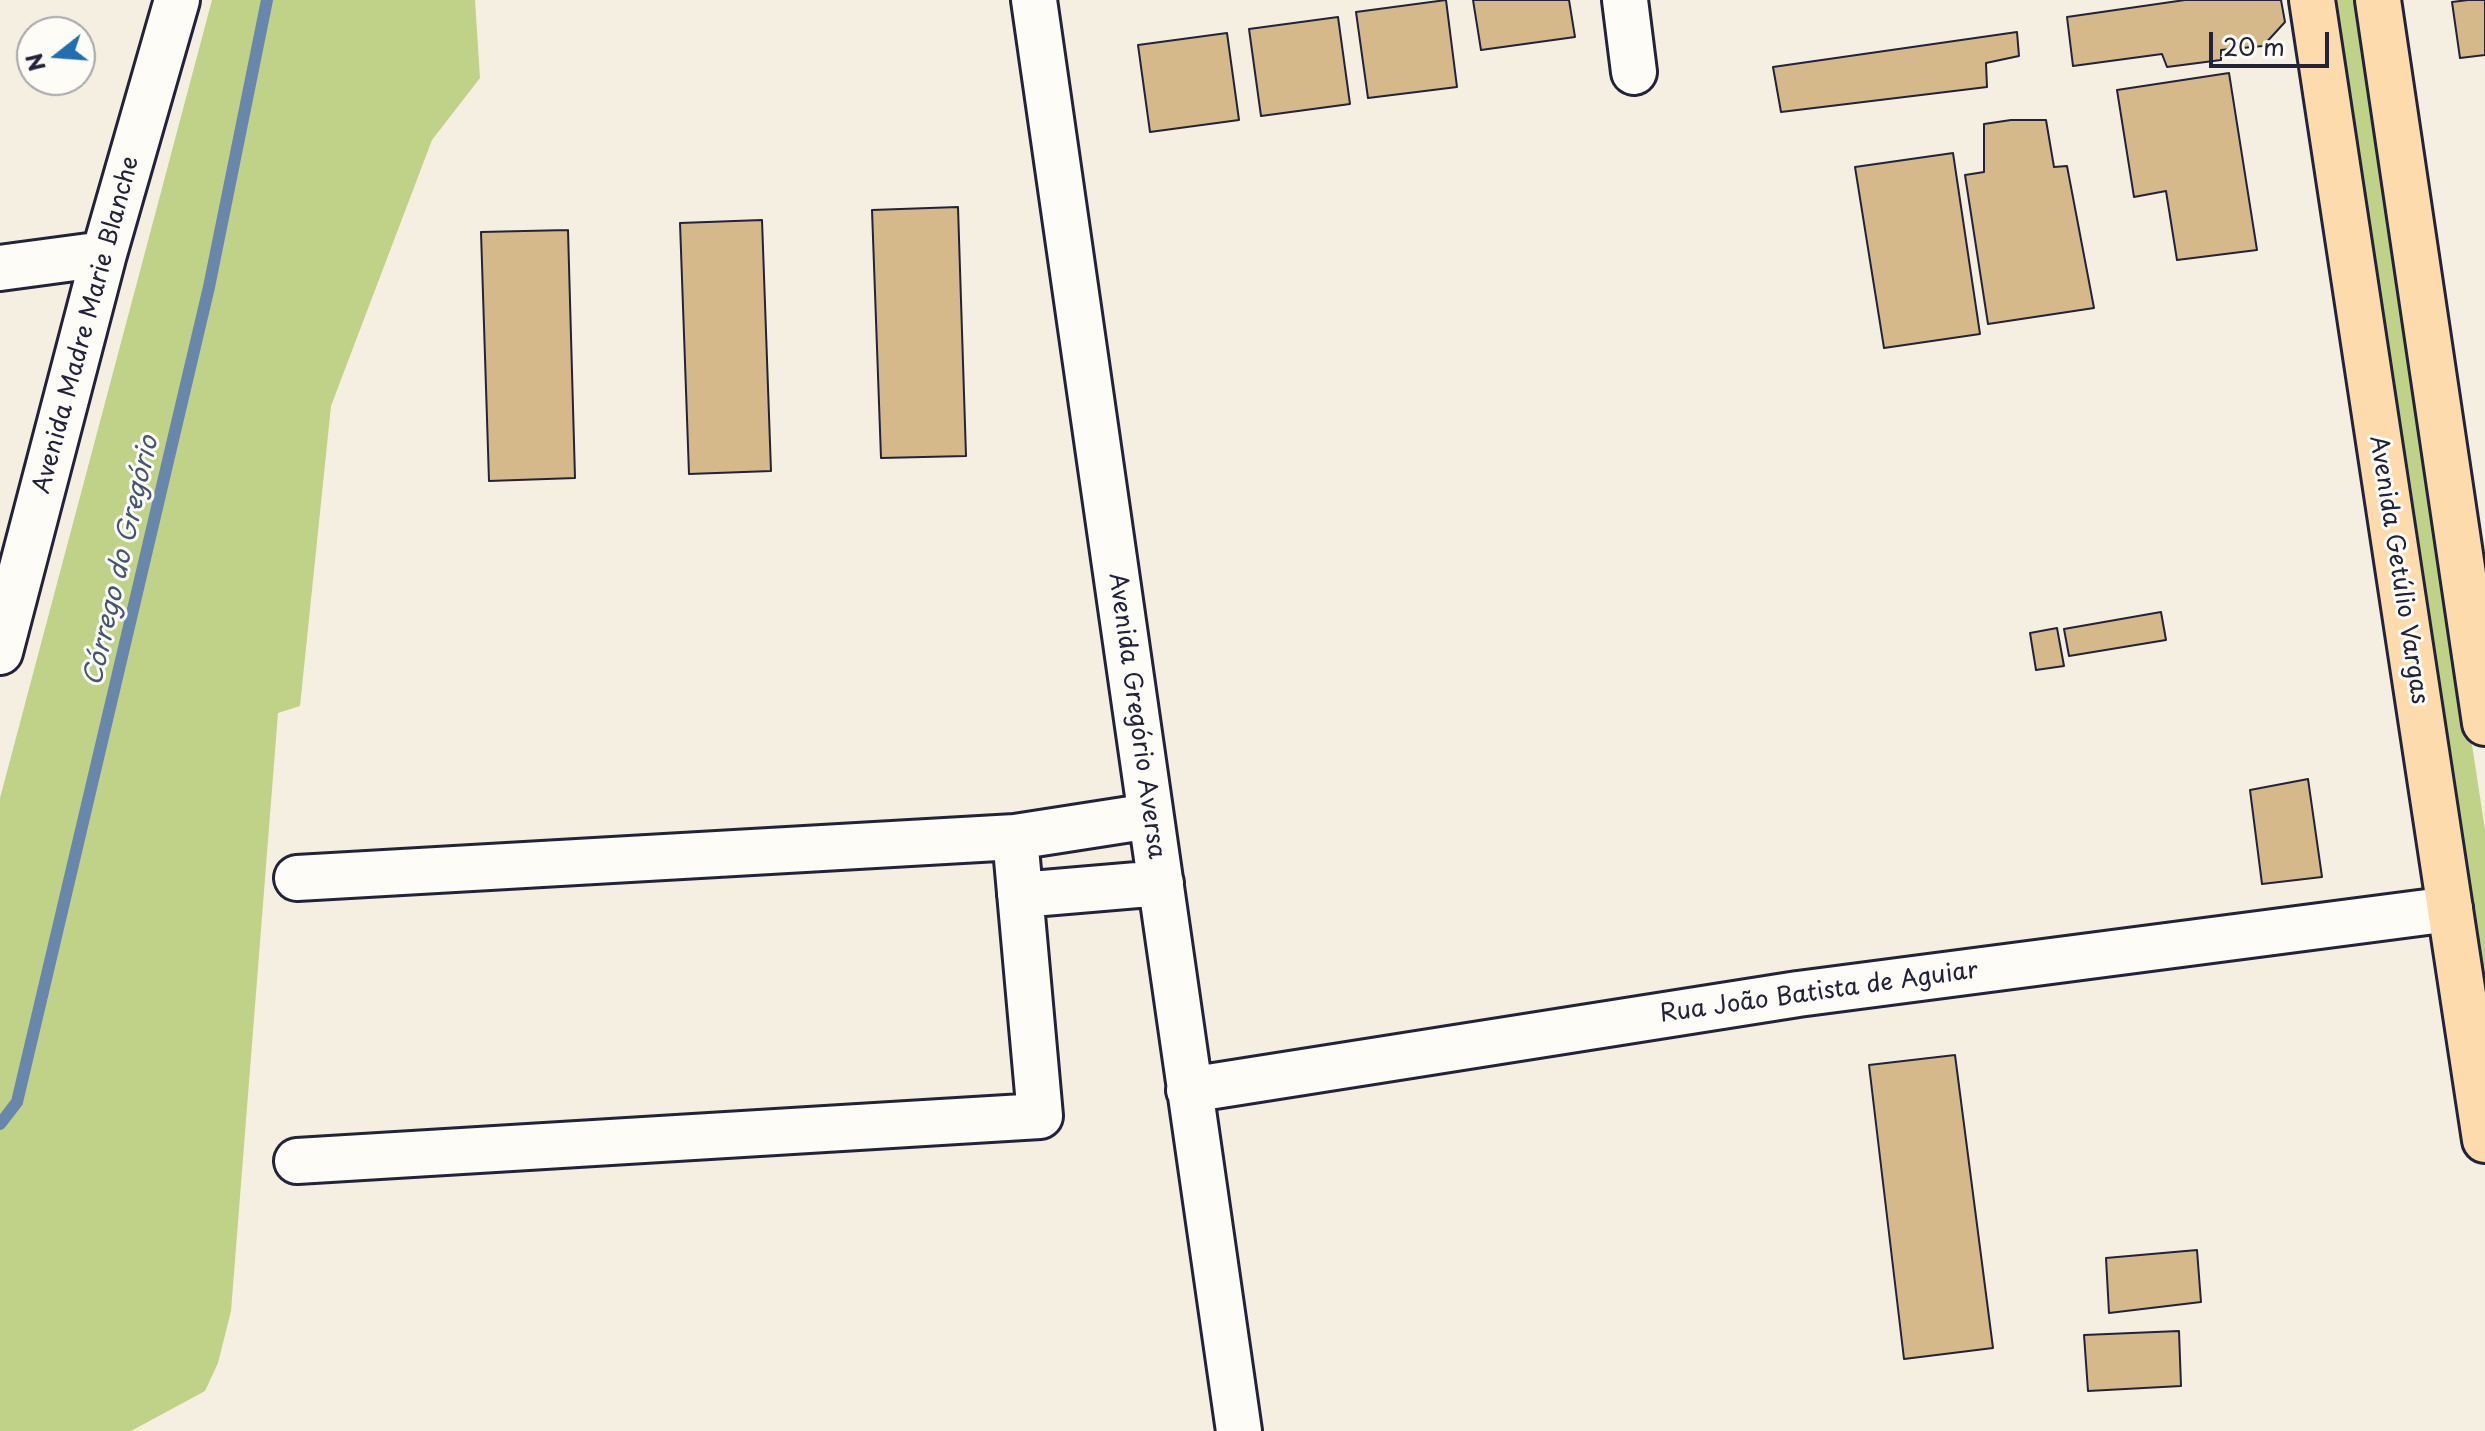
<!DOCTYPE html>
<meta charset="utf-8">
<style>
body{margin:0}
#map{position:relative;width:2485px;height:1431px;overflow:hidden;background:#f5efe1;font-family:"Playpen Sans",sans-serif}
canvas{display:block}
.north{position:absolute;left:16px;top:16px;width:80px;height:80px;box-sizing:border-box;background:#fdfcf7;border:2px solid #a5a5ac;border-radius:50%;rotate:253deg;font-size:22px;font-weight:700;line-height:32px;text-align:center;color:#22223b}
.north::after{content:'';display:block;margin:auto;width:28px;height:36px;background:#1f6fb2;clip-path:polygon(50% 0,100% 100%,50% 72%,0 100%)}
.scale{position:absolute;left:2209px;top:32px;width:120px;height:36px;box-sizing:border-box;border:4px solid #22223b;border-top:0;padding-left:10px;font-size:24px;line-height:28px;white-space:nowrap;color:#22223b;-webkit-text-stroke:6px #fdfcf7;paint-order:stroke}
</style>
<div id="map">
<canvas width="2485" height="1431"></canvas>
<div class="north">N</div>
<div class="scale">20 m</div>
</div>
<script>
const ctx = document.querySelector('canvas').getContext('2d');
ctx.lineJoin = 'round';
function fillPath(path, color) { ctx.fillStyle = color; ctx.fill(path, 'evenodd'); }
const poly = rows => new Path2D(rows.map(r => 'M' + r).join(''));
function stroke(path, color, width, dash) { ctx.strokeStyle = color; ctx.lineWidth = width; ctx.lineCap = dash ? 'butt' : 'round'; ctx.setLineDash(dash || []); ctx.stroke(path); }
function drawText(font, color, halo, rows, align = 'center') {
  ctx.font = font + ' "Playpen Sans",sans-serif'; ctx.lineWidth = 6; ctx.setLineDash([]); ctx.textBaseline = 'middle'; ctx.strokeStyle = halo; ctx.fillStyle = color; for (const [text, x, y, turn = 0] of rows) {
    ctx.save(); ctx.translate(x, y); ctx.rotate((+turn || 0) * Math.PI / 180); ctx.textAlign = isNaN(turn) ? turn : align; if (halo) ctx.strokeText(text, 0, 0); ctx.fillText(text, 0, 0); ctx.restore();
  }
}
fillPath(poly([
 [212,0,475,0,480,78,432,140,331,406,300,706,278,713,231,1311,218,1363,205,1391,131,1431,0,1431,0,798],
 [2333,0,2359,0,2485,830,2485,1001]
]), '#bfd287');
stroke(poly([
 [0,1124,17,1102,209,287,267,0]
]), '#6887ab', 12);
const building = poly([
 [1446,0,1457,87,1368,98,1356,12,1446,0],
 [1473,0,1569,0,1575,37,1481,50,1473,0],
 [2185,0,2281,0,2285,22,2263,46,2221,50,2221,60,2167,67,2162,54,2073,66,2067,17,2185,0],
 [2468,0,2485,0,2485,55,2460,58,2452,2,2468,0],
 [1338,17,1350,104,1261,116,1249,29,1338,17],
 [2017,32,2019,56,1986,63,1987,87,1781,112,1773,67,2017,32],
 [1227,33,1239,120,1150,132,1138,45,1227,33],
 [2229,73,2257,250,2177,260,2166,191,2134,197,2117,90,2229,73],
 [2011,120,2046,120,2054,167,2067,166,2094,308,1988,324,1965,175,1984,172,1984,124,2011,120],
 [1953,153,1980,334,1884,348,1855,167,1953,153],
 [958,207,966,456,881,458,872,210,958,207],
 [762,220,771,471,689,474,680,223,762,220],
 [568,230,575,478,489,481,481,232,568,230],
 [2161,612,2166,640,2069,656,2064,629,2161,612],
 [2057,628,2064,666,2036,670,2030,633,2057,628],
 [2308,779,2322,877,2262,884,2250,790,2308,779],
 [1955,1055,1993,1348,1904,1359,1869,1065,1955,1055],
 [2197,1250,2201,1302,2109,1313,2106,1258,2197,1250],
 [2179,1331,2181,1386,2088,1391,2084,1335,2179,1331]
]);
fillPath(building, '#d5b98a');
stroke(building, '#22223b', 2);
const street = poly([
 [1034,0,1239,1431],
 [1625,0,1634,72],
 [0,268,104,254],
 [0,652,104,254,177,0],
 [297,878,1015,837,1150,816],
 [1020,895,1161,883],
 [1189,1090,1798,994,2450,909],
 [297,1161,1040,1116,1015,837]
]);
const primary = poly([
 [2312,0,2485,1140],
 [2378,0,2485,723]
]);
stroke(street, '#22223b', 50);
stroke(primary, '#22223b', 50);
stroke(street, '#fdfcf7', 44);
stroke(primary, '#fddbac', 44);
drawText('24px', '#22223b', '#fdfcf7', [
 ["Avenida Madre Marie Blanche",87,325,-75],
 ["Avenida Getúlio Vargas",2398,570,81],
 ["Avenida Gregório Aversa",1136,716,82],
 ["Rua João Batista de Aguiar",1819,993,-8]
]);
drawText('italic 26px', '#455573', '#fdfcf7', [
 ["Córrego do Gregório",122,561,-77]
]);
</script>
